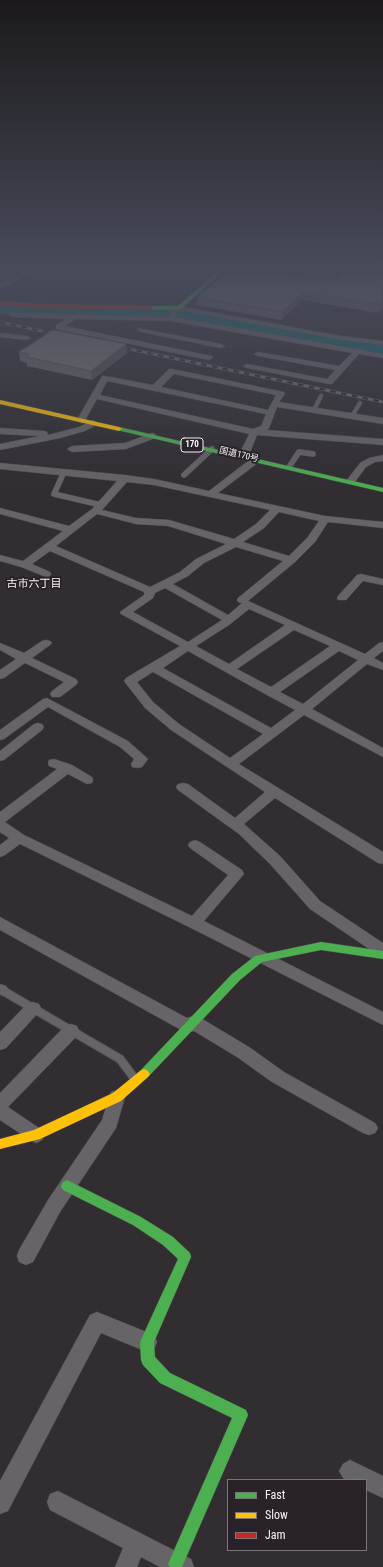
<!DOCTYPE html>
<meta charset="utf-8">
<style>
body{margin:0}
#map{position:relative;width:383px;height:1567px;overflow:hidden;background:#312d31;font-family:"Roboto Condensed",sans-serif}
canvas{display:block}
.legend{position:absolute;left:227px;top:1479px;width:140px;height:72px;box-sizing:border-box;background:#292228;border:1px solid #7b757a;margin:0;padding:5px 7px;list-style:none;font-size:12px;color:#f7f2f6}
.legend li{display:flex;align-items:center;gap:8px;height:20px}
.legend b{width:20px;border:1px solid #7b757a}
</style>
<div id="map">
<canvas width="383" height="1567"></canvas>
<ul class="legend">
<li><b style="height:5px;background:#4caf50"></b>Fast</li>
<li><b style="height:5px;background:#ffc107"></b>Slow</li>
<li><b style="height:5px;background:#c62828"></b>Jam</li>
</ul>
</div>
<script>
const ctx = document.querySelector('canvas').getContext('2d');
ctx.lineJoin = 'round';
const poly = rows => new Path2D(rows.map(r => 'M' + r).join(''));
function fillPath(path, color) { ctx.fillStyle = color; ctx.fill(path, 'evenodd'); }
function stroke(path, color, width, dash) { ctx.strokeStyle = color; ctx.lineWidth = width; ctx.lineCap = dash ? 'butt' : 'round'; ctx.setLineDash(dash || []); ctx.stroke(path); }
function drawText(font, color, halo, rows, align = 'center') {
  ctx.font = font + ' "Roboto Condensed","Noto Sans JP",sans-serif'; ctx.lineWidth = 4; ctx.setLineDash([]); ctx.textBaseline = 'middle'; ctx.strokeStyle = halo; ctx.fillStyle = color; for (const [text, x, y, turn = 0] of rows) {
    ctx.save(); ctx.translate(x, y); ctx.rotate((+turn || 0) * Math.PI / 180); ctx.textAlign = isNaN(turn) ? turn : align; if (halo) ctx.strokeText(text, 0, 0); ctx.fillText(text, 0, 0); ctx.restore();
  }
}
fillPath(poly([
 [0,304,182,309,383,344,383,354,182,319,0,314,0,304]
]), '#0c6b6c');
const laneFar2 = poly([
 [314,410,321,396],
 [352,416,360,403]
]);
const laneFar1 = poly([
 [289,467,299,452,313,454],
 [64,472,54,494,101,505],
 [184,475,212,449]
]);
const lane = poly([
 [0,989,120,1059,135,1079]
]);
const street = poly([
 [0,274,9,274,0,279,0,274],
 [21,274,30,274,0,289,0,284,21,274],
 [179,306,341,336,383,341,383,345,341,340,179,310,177,311,175,317,358,349,383,354,383,358,359,354,332,384,329,384,247,368,243,366,247,364,327,379,335,370,258,356,254,354,258,352,339,366,352,353,171,321,75,319,65,326,212,356,213,358,209,360,56,329,56,325,66,319,13,317,9,315,13,313,169,317,170,308,179,306],
 [138,328,221,344,225,346,221,348,141,332,137,330,138,328],
 [0,333,27,336,31,338,27,340,0,337,0,333],
 [169,369,172,369,284,392,285,394,279,402,383,418,383,424,277,407,269,428,267,430,383,439,383,445,257,435,248,457,243,460,238,457,249,434,97,399,84,422,81,423,77,420,102,376,105,376,153,385,169,369],
 [174,374,276,395,268,410,161,387,174,374],
 [107,381,155,391,266,414,261,426,253,429,100,395,107,381],
 [93,420,97,423,96,425,85,431,60,438,0,450,0,444,40,436,0,434,0,428,44,431,47,432,48,435,79,427,93,420],
 [152,433,155,434,156,436,155,438,126,449,72,452,67,449,72,446,125,443,152,433],
 [383,455,383,461,375,462,366,467,354,483,348,483,346,481,360,463,369,458,383,455],
 [254,456,259,459,255,465,218,493,325,516,383,522,383,528,328,522,315,542,295,562,248,601,365,654,379,643,383,642,383,651,374,658,383,663,383,670,367,664,312,709,383,748,383,757,304,715,239,764,383,852,383,864,378,863,275,798,244,824,280,856,320,901,383,943,383,957,378,955,310,909,270,864,239,834,178,790,176,787,178,784,183,783,188,784,235,818,265,792,171,730,145,708,124,681,126,678,180,646,121,614,120,612,144,595,144,592,50,551,32,564,50,572,51,574,50,576,46,577,21,567,0,561,0,555,23,561,63,531,0,514,0,508,69,526,92,509,117,481,0,469,0,463,125,475,154,479,209,491,248,461,251,457,254,456],
 [127,482,154,485,270,510,256,524,234,539,169,520,136,518,102,510,127,482],
 [279,512,319,521,307,538,289,556,243,542,264,528,279,512],
 [97,514,136,524,168,526,226,544,196,559,180,572,150,587,56,546,97,514],
 [236,547,283,561,238,598,237,600,238,602,242,603,228,615,173,584,188,576,204,563,236,547],
 [165,588,222,620,188,642,133,612,153,598,155,593,165,588],
 [249,609,285,625,229,664,196,646,229,625,249,609],
 [294,630,330,646,271,687,237,669,294,630],
 [188,651,267,695,295,710,271,728,163,668,188,651],
 [339,651,358,660,303,704,280,692,339,651],
 [153,672,263,734,230,758,179,724,153,702,137,682,153,672],
 [361,574,383,579,383,585,363,581,346,600,338,600,337,598,338,596,357,575,361,574],
 [46,640,50,641,52,643,50,645,32,658,76,679,78,682,76,685,60,697,52,697,50,694,52,691,64,682,25,663,4,678,0,679,0,670,16,659,0,650,0,643,24,653,42,641,46,640],
 [47,698,128,741,148,759,142,767,137,768,132,767,131,764,134,759,120,747,48,707,4,739,0,740,0,730,43,699,47,698],
 [38,723,42,724,44,727,42,730,4,760,0,761,0,751,34,724,38,723],
 [54,759,72,765,92,777,93,780,92,783,87,784,68,774,5,822,24,835,192,916,228,875,190,848,188,845,190,842,195,840,200,842,242,870,244,874,204,921,383,1012,383,1025,189,927,20,844,5,855,0,857,0,845,9,838,0,832,0,812,57,769,49,766,48,763,49,760,54,759],
 [0,917,187,1018,193,1016,199,1017,249,1047,284,1072,375,1123,378,1128,375,1133,369,1135,363,1133,272,1082,237,1057,194,1031,189,1032,183,1031,0,930,0,917],
 [0,984,6,986,9,990,6,994,1,996,0,984],
 [33,1002,39,1004,41,1008,39,1012,6,1048,0,1050,0,1032,27,1004,33,1002],
 [71,1024,77,1026,79,1031,77,1036,8,1107,42,1130,45,1135,42,1140,36,1143,30,1140,0,1120,0,1093,65,1026,71,1024],
 [117,1090,123,1092,125,1097,116,1128,60,1212,33,1262,26,1265,19,1262,17,1256,19,1250,48,1200,102,1120,111,1092,117,1090],
 [97,1312,154,1335,157,1342,154,1349,147,1352,101,1333,8,1511,0,1514,0,1481,90,1315,97,1312],
 [350,1460,383,1476,383,1498,366,1490,366,1480,346,1480,343,1478,339,1471,343,1464,350,1460],
 [58,1491,191,1559,194,1567,160,1567,141,1557,137,1567,115,1567,123,1548,50,1510,47,1502,50,1494,58,1491]
]);
const fast = poly([
 [215,274,220,274,181,309,150,310,147,308,150,306,178,306,215,274],
 [119,427,383,488,383,492,117,430,117,428,119,427],
 [321,942,383,951,383,959,321,950,262,962,240,980,148,1077,144,1079,140,1077,138,1074,140,1071,232,974,255,956,321,942],
 [67,1180,141,1217,173,1237,190,1253,191,1257,154,1342,155,1357,170,1373,246,1410,248,1415,182,1567,170,1567,168,1564,232,1418,160,1383,143,1365,141,1360,140,1342,178,1259,163,1245,133,1225,63,1190,61,1186,63,1182,67,1180]
]);
const slow = poly([
 [0,400,119,427,122,429,119,431,0,404,0,400],
 [144,1069,148,1071,150,1074,148,1077,121,1101,40,1139,0,1149,0,1139,34,1130,113,1093,140,1071,144,1069]
]);
const jam = poly([
 [0,301,38,304,150,306,153,308,150,310,38,308,0,305,0,301]
]);
stroke(laneFar2, '#4d4a4d', 5);
stroke(laneFar1, '#4d4a4d', 6);
stroke(lane, '#4d4a4d', 10);
stroke(street, '#4d4a4d', 1);
stroke(fast, '#4d4a4d', 1);
stroke(slow, '#4d4a4d', 1);
stroke(jam, '#4d4a4d', 1);
stroke(laneFar2, '#676467', 4);
stroke(laneFar1, '#676467', 5.5);
stroke(lane, '#676467', 8);
fillPath(street, '#676467');
fillPath(fast, '#4caf50');
fillPath(slow, '#ffc107');
fillPath(jam, '#c62828');
const rail = poly([
 [0,322,60,335],
 [115,346,383,402]
]);
stroke(rail, '#6d6a6d', 3);
stroke(rail, '#292228', 2, [5.5]);
fillPath(poly([
 [383,274,378,313,303,300,281,320,197,305,197,297,333,283],
 [19,352,127,353,92,380,27,366,27,363,20,361]
]), '#656262');
fillPath(poly([
 [303,292,303,300,281,320,282,312],
 [383,300,383,308,378,313,379,304],
 [126,344,127,353,92,380,91,371]
]), '#525050');
const building = poly([
 [225,274,278,274,333,283,343,274,383,274,383,300,379,304,303,292,282,312,197,297,225,274],
 [53,330,126,344,91,371,27,357,29,354,19,352,53,330]
]);
fillPath(building, '#757272');
stroke(building, '#525050', 1);
const sky = ctx.createLinearGradient(0, 0, 0, 494);
sky.addColorStop(0, '#1b191b');
sky.addColorStop(0.55, '#484c5a');
sky.addColorStop(1, '#484c5a00');
ctx.fillStyle = sky;
ctx.fillRect(0, 0, 383, 494);
for (const [x, y, w] of [
 [192,445,22]
]) { const box = new Path2D(); box.roundRect(x - w / 2, y - 7, w, 14, 3); ctx.fillStyle = '#292228'; ctx.fill(box); stroke(box, '#f7f2f6', 1); }
drawText('bold 9px', '#f7f2f6', null, [
 ["170",192,445]
]);
drawText('9px', '#f7f2f6', '#292228', [
 ["国道170号",239,455,13]
]);
drawText('11px', '#f7f2f6', '#292228', [
 ["古市六丁目",34,584]
]);
</script>
